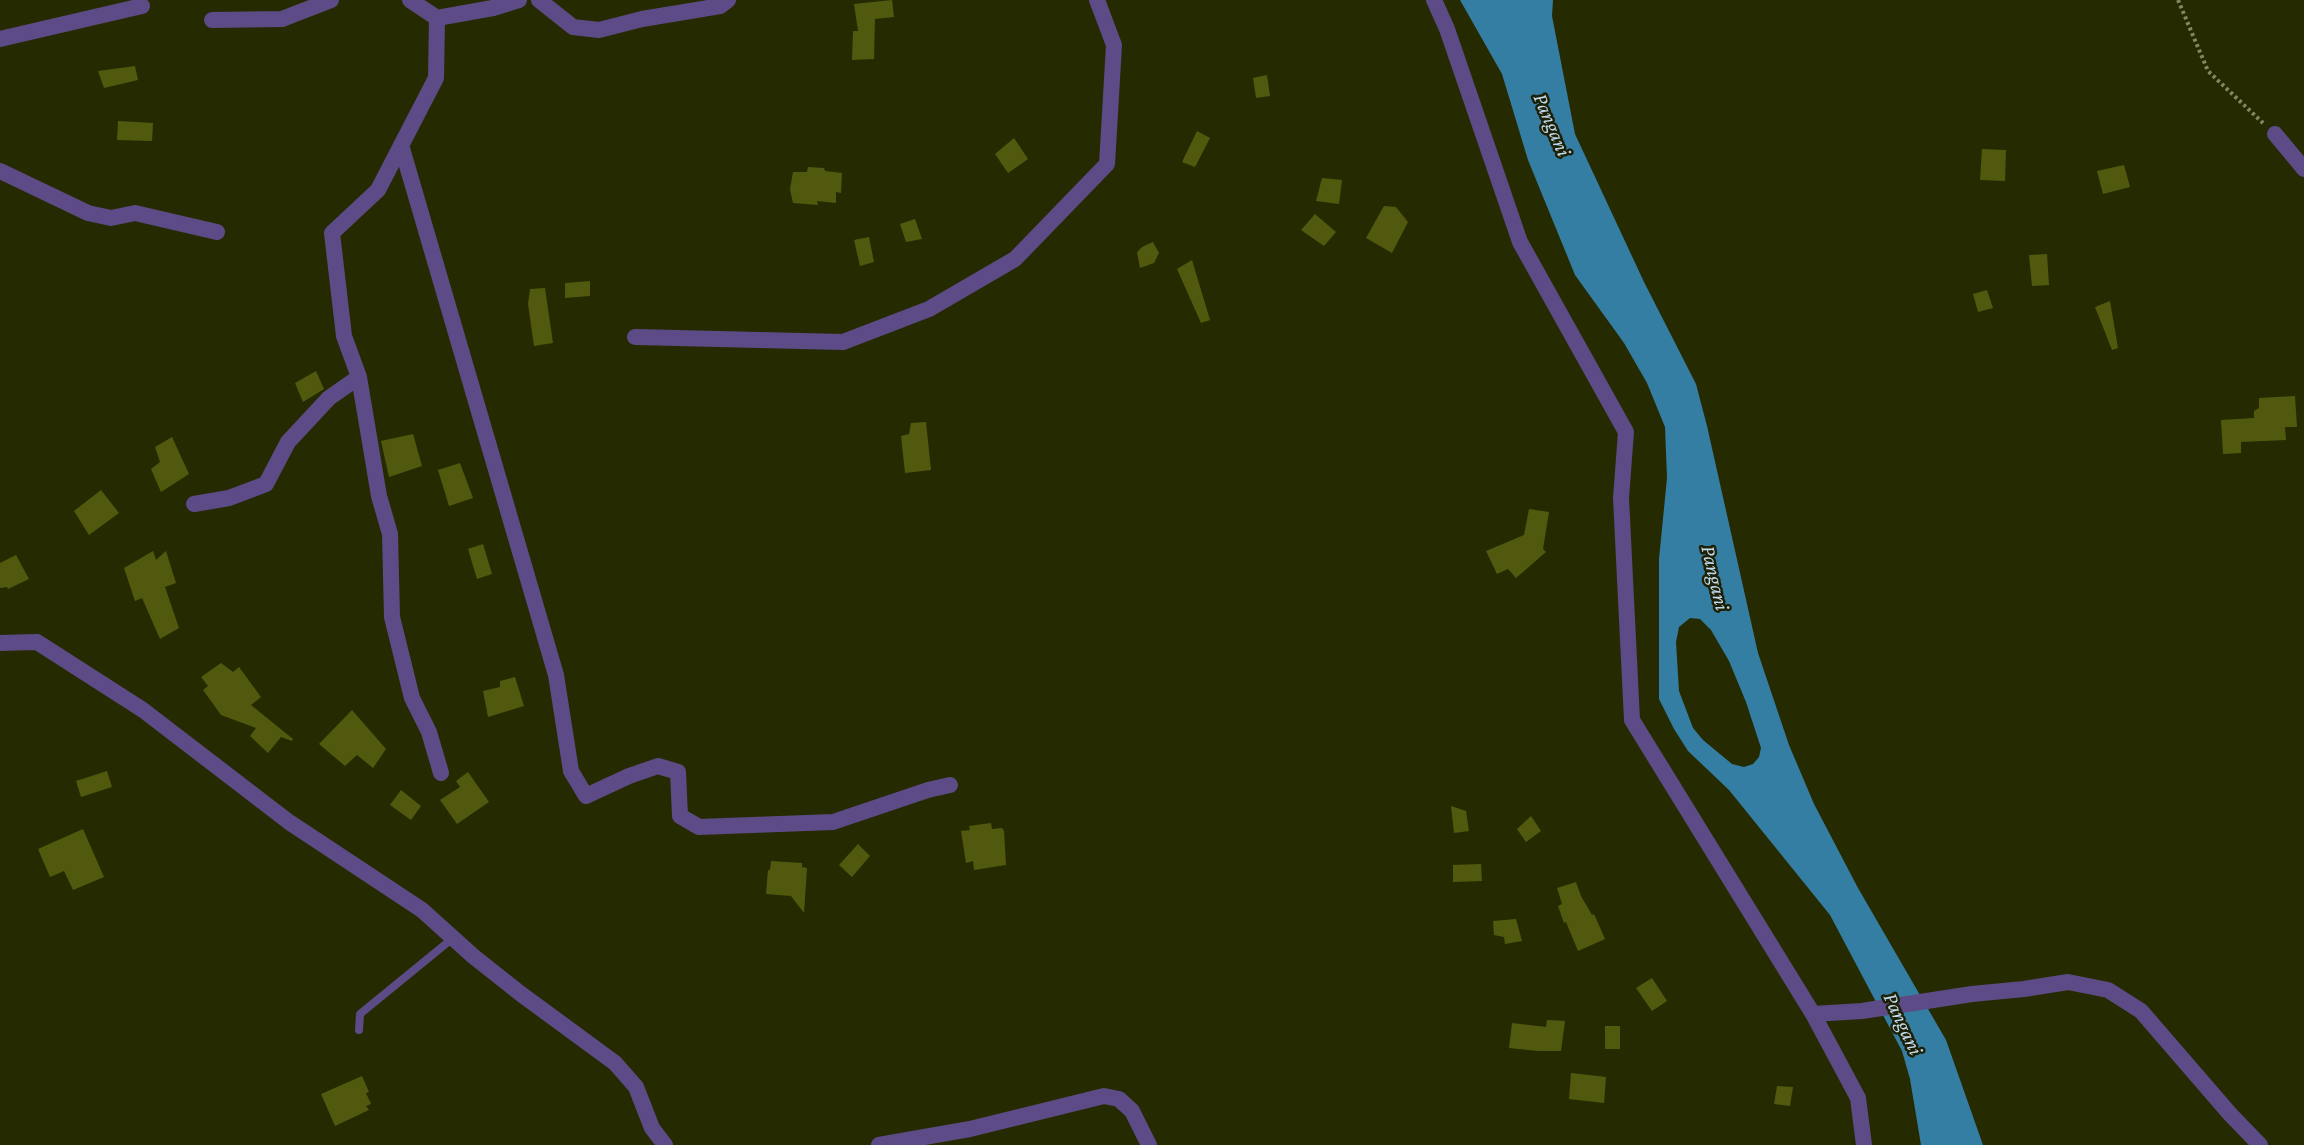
<!DOCTYPE html>
<style>
body{margin:0}
canvas{display:block;background:#262a00}
</style>
<canvas width="2304" height="1145"></canvas>
<script>
const ctx = document.querySelector('canvas').getContext('2d');
ctx.lineJoin = 'round';
function fillPath(path, color) { ctx.fillStyle = color; ctx.fill(path, 'evenodd'); }
const poly = rows => new Path2D(rows.map(r => 'M' + r).join(''));
function stroke(path, color, width, dash) { ctx.strokeStyle = color; ctx.lineWidth = width; ctx.lineCap = dash ? 'butt' : 'round'; ctx.setLineDash(dash || []); ctx.stroke(path); }
function drawText(font, color, halo, rows, align = 'center') {
  ctx.font = font + ' "Crimson Pro",serif'; ctx.lineWidth = 5; ctx.setLineDash([]); ctx.textBaseline = 'middle'; ctx.strokeStyle = halo; ctx.fillStyle = color; for (const [text, x, y, turn = 0] of rows) {
    ctx.save(); ctx.translate(x, y); ctx.rotate((+turn || 0) * Math.PI / 180); ctx.textAlign = isNaN(turn) ? turn : align; if (halo) ctx.strokeText(text, 0, 0); ctx.fillText(text, 0, 0); ctx.restore();
  }
}
fillPath(poly([
 [1460,0,1553,0,1552,16,1575,134,1644,282,1696,384,1707,426,1758,653,1789,745,1814,804,1858,888,1946,1040,1983,1145,1921,1145,1910,1079,1902,1051,1830,915,1729,790,1688,751,1674,729,1659,699,1659,559,1667,478,1665,427,1647,383,1624,343,1575,275,1528,160,1502,74],
 [1690,618,1700,619,1711,630,1729,661,1746,702,1761,748,1759,757,1753,764,1744,767,1732,764,1703,740,1693,728,1679,691,1676,642,1679,627]
]), '#347da3');
fillPath(poly([
 [892,0,894,17,875,19,874,59,852,60,853,31,858,31,854,4],
 [135,66,138,80,104,88,98,71],
 [1267,75,1270,96,1256,98,1253,78],
 [118,121,153,123,152,141,117,140],
 [1197,131,1210,138,1195,167,1182,162],
 [1014,138,1028,159,1008,173,995,154],
 [1982,149,2006,150,2005,181,1980,180],
 [2124,165,2130,187,2103,194,2097,171],
 [808,167,824,168,825,171,842,173,841,193,836,192,836,203,817,201,818,205,793,203,790,189,793,172,807,172],
 [1322,178,1342,180,1339,204,1316,201],
 [1384,206,1396,207,1408,222,1392,253,1366,238],
 [1315,214,1336,232,1324,246,1301,230],
 [915,219,922,239,906,242,900,224],
 [869,237,874,262,860,266,854,240],
 [1153,242,1159,253,1154,263,1140,268,1137,252,1142,247],
 [2047,254,2049,285,2032,286,2029,255],
 [1192,260,1210,320,1201,323,1177,269],
 [590,281,590,296,565,298,565,283],
 [545,288,553,343,534,346,528,304,530,289],
 [1987,290,1993,308,1978,312,1973,294],
 [2110,301,2118,348,2112,350,2095,307],
 [316,371,324,389,303,402,295,383],
 [2295,396,2297,427,2285,427,2286,440,2241,442,2241,453,2223,454,2221,420,2254,418,2254,411,2259,408,2259,398],
 [926,422,931,470,905,473,901,436,909,434,911,423],
 [413,434,422,466,389,477,381,441],
 [172,437,189,474,161,492,151,469,160,462,155,447],
 [460,463,473,498,449,506,438,470],
 [101,490,119,513,89,535,74,511],
 [1529,509,1549,512,1543,549,1546,552,1516,578,1508,569,1497,574,1486,551,1524,535],
 [483,544,492,574,477,579,468,549],
 [153,551,156,560,166,551,176,583,165,587,179,628,160,639,142,598,135,601,124,568],
 [16,555,29,579,8,589,7,587,0,588,0,563],
 [221,663,233,672,239,667,261,697,251,705,293,739,292,741,281,737,268,753,250,736,256,728,221,715,203,690,208,686,201,677],
 [515,677,524,706,488,717,483,691,500,687,500,681],
 [352,710,386,749,373,768,357,755,345,766,319,744],
 [107,771,112,787,81,797,76,781],
 [468,772,489,802,457,824,440,800,460,787,456,781],
 [401,790,421,806,411,820,390,805],
 [1451,806,1466,811,1469,831,1454,833],
 [1531,816,1541,831,1526,842,1517,829],
 [991,823,992,829,1002,828,1004,831,1006,865,974,870,973,861,966,863,961,831,970,830,969,826],
 [83,829,104,877,73,890,64,871,50,877,38,849],
 [858,844,870,856,852,877,839,865],
 [771,861,802,863,802,867,807,868,804,913,791,896,766,894,768,870,770,870],
 [1481,864,1482,881,1453,882,1453,865],
 [1576,882,1581,896,1592,915,1594,914,1605,939,1578,951,1566,922,1564,923,1558,906,1562,904,1557,888],
 [1516,919,1522,941,1505,944,1504,937,1494,935,1493,921],
 [1652,978,1667,1001,1652,1011,1636,988],
 [1547,1020,1565,1021,1561,1051,1538,1051,1509,1048,1512,1023,1546,1027],
 [1605,1026,1620,1026,1620,1049,1605,1049],
 [1571,1073,1606,1077,1604,1103,1569,1099],
 [362,1076,369,1092,366,1093,371,1104,366,1106,369,1110,335,1126,321,1094],
 [1777,1086,1793,1087,1790,1106,1774,1104]
]), '#51590e');
stroke(poly([
 [2178,0,2208,71,2263,123]
]), '#82885f', 4, [3, 3]);
stroke(poly([
 [359,1030,360,1014,453,938]
]), '#5c4b87', 8);
stroke(poly([
 [410,0,437,18],
 [539,0,573,27,599,30,642,19,720,6,728,0],
 [1434,0,1447,29,1520,242,1626,432,1621,498,1632,720,1813,1014,1858,1098,1864,1145],
 [212,20,282,19,331,0],
 [0,39,142,6],
 [2275,134,2304,169],
 [401,145,556,675,571,771,586,796,629,776,658,766,678,772,680,816,699,827,833,822,928,790,950,785],
 [0,171,88,213,111,218,135,213,217,232],
 [635,337,843,342,929,309,1015,259,1107,164,1114,45,1097,0],
 [359,377,379,496,390,534,392,617,412,698,429,732,441,773],
 [194,504,229,498,266,484,288,442,329,398,359,377,344,336,332,233,378,190,436,78,437,18,493,8,519,0],
 [0,643,37,642,143,710,289,822,422,910,473,956,521,994,615,1063,636,1087,652,1128,665,1145],
 [1813,1014,1862,1011,1972,994,2024,989,2068,982,2108,990,2141,1011,2230,1114,2260,1145],
 [879,1145,970,1129,1104,1096,1119,1099,1132,1111,1149,1145]
]), '#5c4b87', 16);
drawText('italic 21px', '#c0dbec', '#1d2006', [
 ["Pangani",1552,125,67],
 ["Pangani",1715,578,77],
 ["Pangani",1903,1024,65]
]);
</script>
